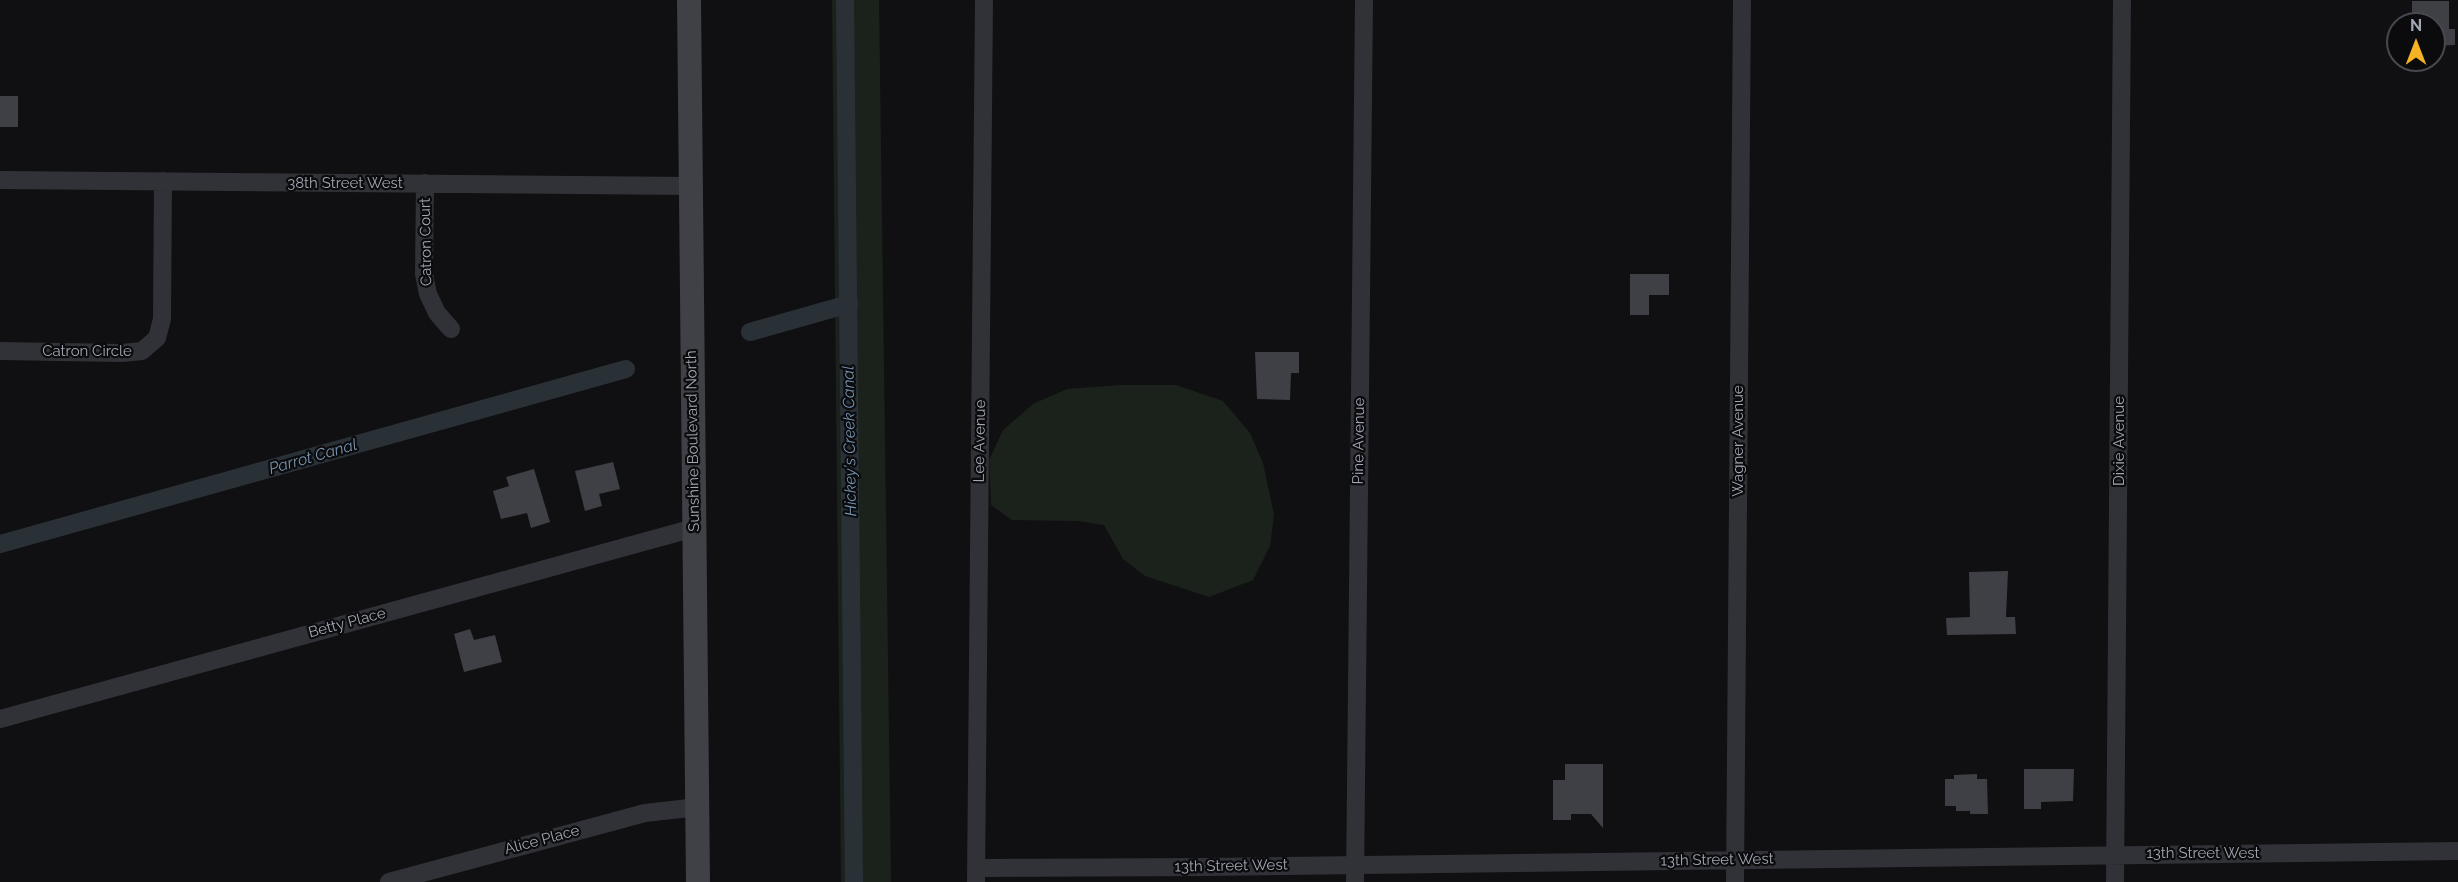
<!DOCTYPE html>
<style>
body{margin:0}
#map{position:relative;width:2458px;height:882px;overflow:hidden;background:#101012;font-family:Raleway,sans-serif}
canvas{display:block}
.north{position:absolute;left:2386px;top:12px;width:60px;height:60px;box-sizing:border-box;background:#0b0b0d;border:2px solid #47494f;border-radius:50%;rotate:0deg;font-size:16px;font-weight:700;line-height:24px;text-align:center;color:#a1a6b3}
.north::after{content:'';display:block;margin:auto;width:21px;height:27px;background:#f6b324;clip-path:polygon(50% 0,100% 100%,50% 72%,0 100%)}
</style>
<div id="map">
<canvas width="2458" height="882"></canvas>
<div class="north">N</div>
</div>
<script>
const ctx = document.querySelector('canvas').getContext('2d');
ctx.lineJoin = 'round';
function fillPath(path, color) { ctx.fillStyle = color; ctx.fill(path, 'evenodd'); }
const poly = rows => new Path2D(rows.map(r => 'M' + r).join(''));
function stroke(path, color, width, dash) { ctx.strokeStyle = color; ctx.lineWidth = width; ctx.lineCap = dash ? 'butt' : 'round'; ctx.setLineDash(dash || []); ctx.stroke(path); }
function drawText(font, color, halo, rows, align = 'center') {
  ctx.font = font + ' Raleway,sans-serif'; ctx.lineWidth = 4.5; ctx.setLineDash([]); ctx.textBaseline = 'middle'; ctx.strokeStyle = halo; ctx.fillStyle = color; for (const [text, x, y, turn = 0] of rows) {
    ctx.save(); ctx.translate(x, y); ctx.rotate((+turn || 0) * Math.PI / 180); ctx.textAlign = isNaN(turn) ? turn : align; if (halo) ctx.strokeText(text, 0, 0); ctx.fillText(text, 0, 0); ctx.restore();
  }
}
fillPath(poly([
 [832,0,879,0,891,882,841,882],
 [1120,385,1176,385,1223,401,1250,433,1263,463,1274,514,1270,546,1253,580,1209,597,1145,576,1123,559,1104,525,1078,521,1012,520,991,505,989,460,1003,430,1033,404,1067,389]
]), '#1b221c');
stroke(poly([
 [845,0,854,882],
 [750,332,849,304],
 [0,544,626,369]
]), '#293137', 18);
fillPath(poly([
 [2412,1,2449,1,2449,29,2455,29,2455,45,2434,46,2434,24,2412,24],
 [0,96,18,96,18,127,0,127],
 [1630,274,1669,274,1669,295,1649,295,1649,315,1630,315],
 [1255,352,1299,352,1299,373,1291,373,1290,400,1257,399],
 [613,462,620,489,599,494,602,506,585,511,575,471],
 [534,469,550,522,531,528,527,513,501,519,493,491,509,486,506,477],
 [2008,571,2006,617,2015,617,2016,634,1947,635,1946,618,1970,617,1969,572],
 [470,629,474,640,495,635,502,662,464,672,454,634],
 [1565,764,1603,764,1603,828,1591,814,1571,814,1571,820,1553,820,1553,780,1565,780],
 [2024,769,2074,769,2073,801,2041,802,2041,809,2024,809],
 [1977,774,1977,779,1987,779,1988,814,1970,814,1970,811,1956,811,1956,806,1945,806,1945,779,1954,779,1954,775]
]), '#3f4045');
stroke(poly([
 [0,180,691,186],
 [425,183,424,274,428,294,437,313,451,329],
 [0,351,122,353,142,351,157,338,162,319,163,181],
 [0,719,694,528],
 [976,868,1206,867,2458,851],
 [389,882,645,813,698,807],
 [976,882,984,0],
 [1355,882,1364,0],
 [1735,882,1742,0],
 [2115,882,2122,0]
]), '#313237', 18);
stroke(poly([
 [689,0,698,882]
]), '#3f4147', 24);
drawText('15px', '#a1a6b3', '#0b0b0d', [
 ["38th Street West",345,183],
 ["Catron Court",426,242,-91],
 ["Catron Circle",87,351],
 ["Sunshine Boulevard North",693,441,-91],
 ["Lee Avenue",980,441,-89],
 ["Pine Avenue",1359,441,-89],
 ["Wagner Avenue",1738,441,-90],
 ["Dixie Avenue",2119,441,-90],
 ["Betty Place",347,623,-15],
 ["Alice Place",542,840,-15],
 ["13th Street West",2203,853],
 ["13th Street West",1717,860,-1],
 ["13th Street West",1231,866,-1]
]);
drawText('italic 16px', '#7694b0', '#0b0b0d', [
 ["Hickey's Creek Canal",850,441,-91],
 ["Parrot Canal",313,457,-16]
]);
</script>
